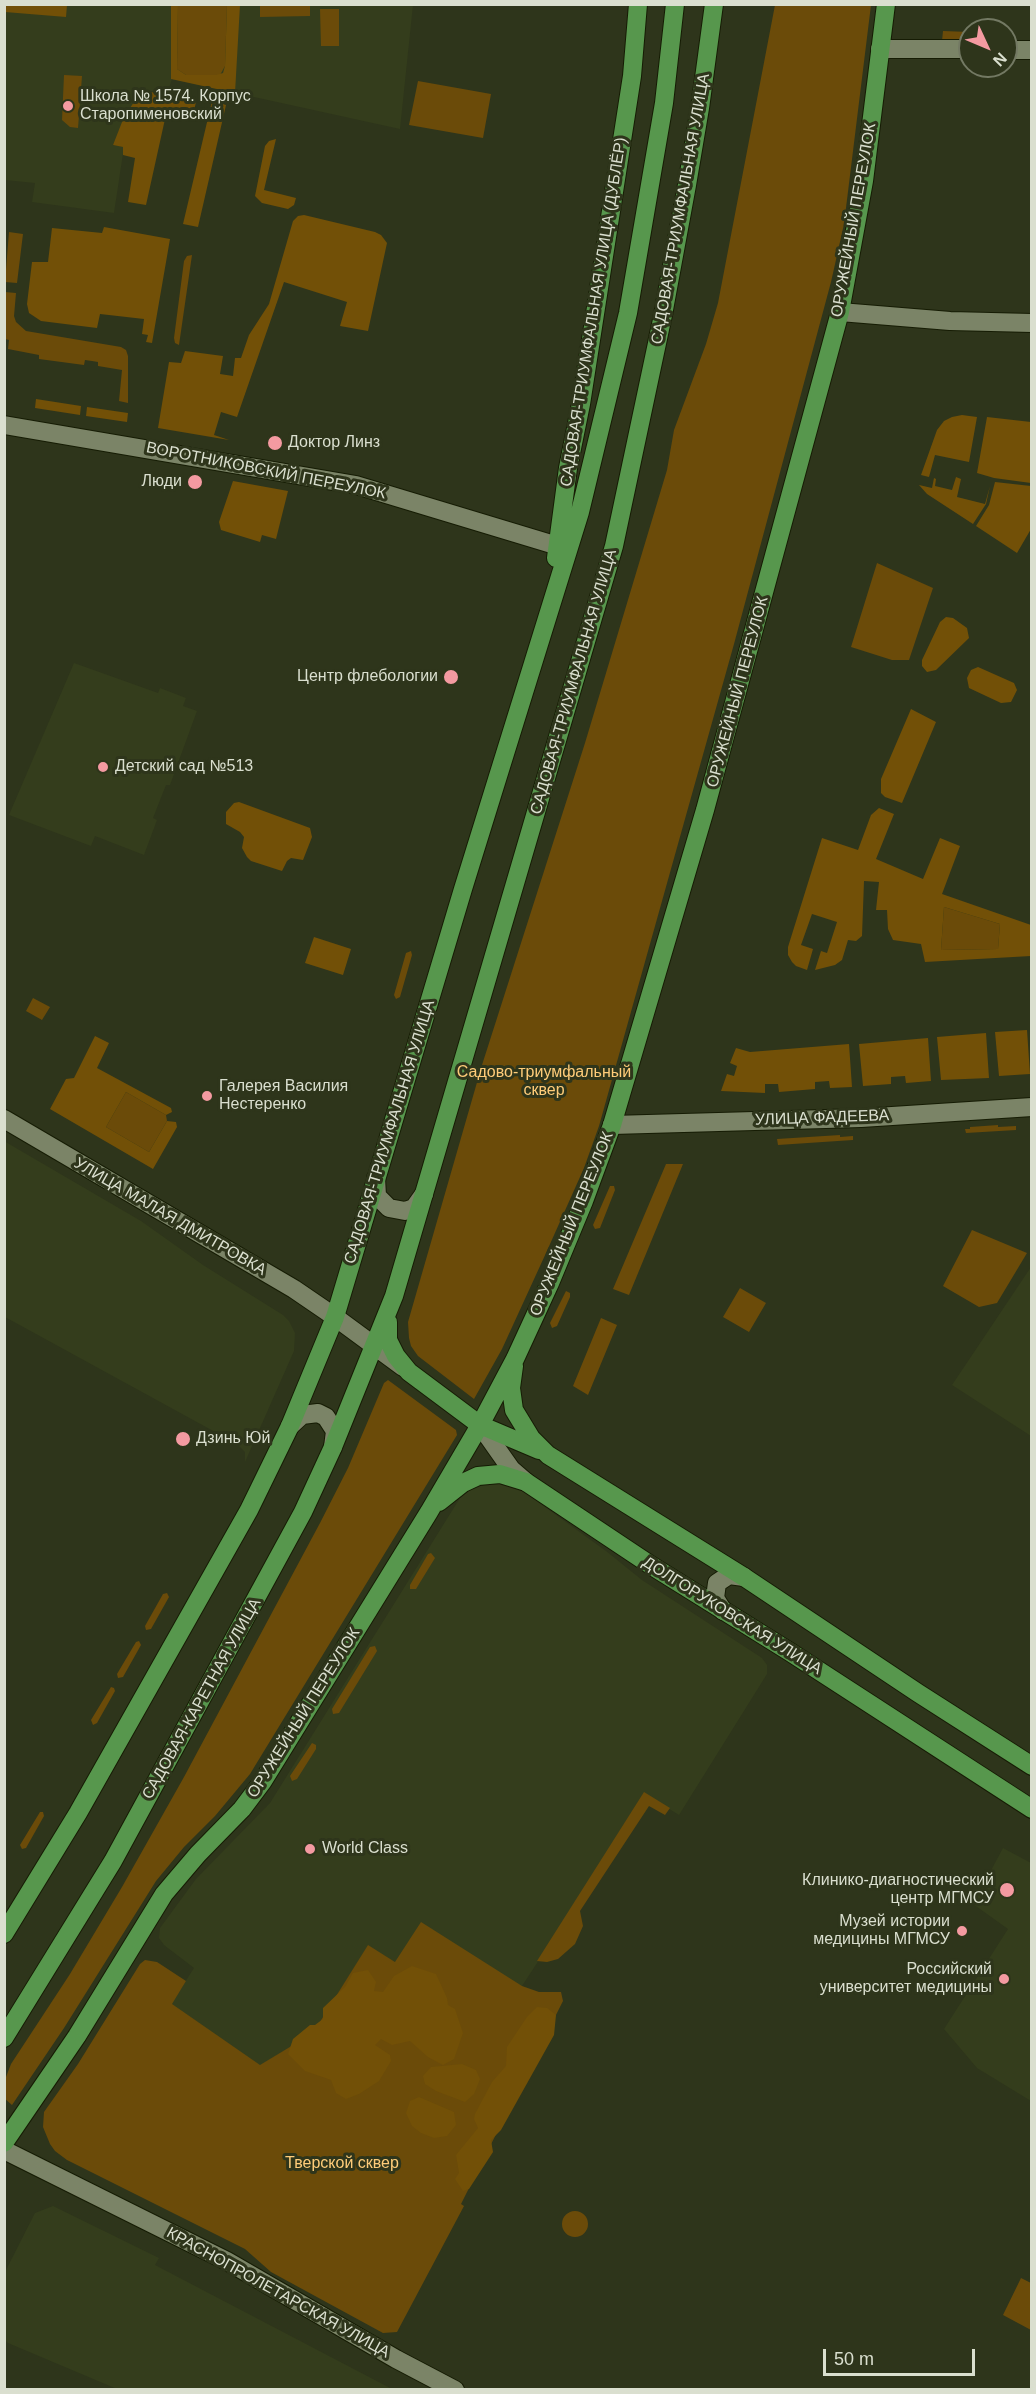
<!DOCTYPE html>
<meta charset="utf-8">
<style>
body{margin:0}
#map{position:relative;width:1036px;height:2394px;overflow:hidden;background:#2e351b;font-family:Arial,sans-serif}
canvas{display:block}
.frame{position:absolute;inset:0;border:6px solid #dadfcf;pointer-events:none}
.north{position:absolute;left:958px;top:18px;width:60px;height:60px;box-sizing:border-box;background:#2e351b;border:2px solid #737963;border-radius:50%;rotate:134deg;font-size:16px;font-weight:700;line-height:24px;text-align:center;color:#dadfcf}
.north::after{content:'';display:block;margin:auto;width:21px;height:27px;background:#f49aa1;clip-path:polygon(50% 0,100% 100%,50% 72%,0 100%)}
.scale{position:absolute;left:823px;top:2349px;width:152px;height:27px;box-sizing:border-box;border:3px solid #dadfcf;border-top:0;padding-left:8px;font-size:18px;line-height:21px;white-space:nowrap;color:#dadfcf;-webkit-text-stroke:4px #2e351b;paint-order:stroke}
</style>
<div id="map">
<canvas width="1036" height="2394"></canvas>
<div class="frame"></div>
<div class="north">N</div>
<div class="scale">50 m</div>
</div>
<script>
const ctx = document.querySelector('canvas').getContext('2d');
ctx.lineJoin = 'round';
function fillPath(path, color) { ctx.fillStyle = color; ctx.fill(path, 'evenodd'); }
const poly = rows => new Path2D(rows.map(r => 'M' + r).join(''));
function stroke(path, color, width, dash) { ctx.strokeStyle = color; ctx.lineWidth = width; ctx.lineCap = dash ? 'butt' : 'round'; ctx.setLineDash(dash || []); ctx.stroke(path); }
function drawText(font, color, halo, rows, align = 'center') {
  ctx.font = font + ' Arial,sans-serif'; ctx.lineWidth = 6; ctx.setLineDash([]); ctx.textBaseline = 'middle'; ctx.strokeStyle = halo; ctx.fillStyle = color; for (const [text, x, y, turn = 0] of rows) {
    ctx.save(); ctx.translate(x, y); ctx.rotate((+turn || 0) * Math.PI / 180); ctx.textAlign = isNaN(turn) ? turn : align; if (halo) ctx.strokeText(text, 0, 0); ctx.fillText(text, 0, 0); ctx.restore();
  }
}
fillPath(poly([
 [4,5,413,5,400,129,172,79,167,94,142,90,113,145,124,147,114,213,32,202,35,183,5,180],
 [74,663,158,693,160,688,186,698,183,706,197,711,170,785,166,785,153,818,157,820,144,855,95,836,91,846,9,815],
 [4,1141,141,1221,203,1265,283,1315,289,1321,295,1333,294,1351,245,1462,245,1452,237,1444,5,1317],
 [1031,1267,1031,1436,952,1385],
 [492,1482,516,1487,527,1494,606,1551,642,1580,762,1658,767,1665,767,1674,679,1815,647,1795,522,1986,395,1962,368,1946,313,2033,260,2066,171,2004,194,1968,164,1945,159,1938,160,1928,196,1879,270,1803,460,1498,470,1490],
 [1003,1848,1031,1863,1031,2101,977,2068,944,2029,1008,1929,973,1904],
 [53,2206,159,2258,155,2265,392,2389,117,2389,8,2343,5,2340,5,2272,35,2213]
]), '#343d1c');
fillPath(poly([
 [178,5,227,5,225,66,220,75,186,75,177,69],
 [260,5,310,5,310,16,260,17],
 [775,5,871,5,844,224,831,282,734,644,599,1126,584,1168,546,1253,502,1349,474,1399,418,1356,411,1346,409,1338,408,1322,482,1065,585,743,667,470,674,430,706,344,718,303],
 [320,9,339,9,339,46,321,46],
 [943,31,970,32,970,41,942,41],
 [64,75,82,76,78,128,70,127,62,120],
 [418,81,491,94,483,138,409,125],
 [9,232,23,234,17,283,5,282],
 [192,255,179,345,175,343,174,338,184,261,187,256],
 [5,292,16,293,14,316,16,322,26,331,121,347,126,350,128,356,128,403,119,401,122,370,98,366,98,362,92,361,85,360,84,365,39,359,39,355,8,349,9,340,5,339],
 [877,563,933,588,909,660,892,660,851,647],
 [944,907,1000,924,998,949,941,950],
 [411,951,412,955,400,997,396,999,394,995,406,953],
 [33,998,50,1007,42,1020,26,1011],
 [126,1092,166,1115,167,1121,149,1152,106,1127],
 [998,1125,998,1127,1016,1126,1016,1130,966,1133,965,1129,970,1129,970,1127],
 [840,1135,840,1137,853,1136,853,1140,778,1145,777,1139],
 [666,1164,683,1164,629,1295,613,1289],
 [610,1186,614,1186,615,1190,600,1228,595,1229,593,1225],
 [972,1230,1027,1253,997,1303,979,1307,943,1286],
 [740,1288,766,1303,749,1332,723,1317],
 [566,1291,570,1293,570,1297,557,1326,552,1328,550,1323],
 [601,1318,617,1325,588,1395,573,1386],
 [388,1380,456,1430,457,1435,250,1774,215,1816,184,1847,156,1881,64,2028,12,2105,4,2098,6,2077,11,2064,70,1974,122,1887,184,1777,320,1523,348,1468,384,1383],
 [431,1553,435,1558,416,1589,410,1589,410,1585,428,1554],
 [167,1593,169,1597,151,1629,146,1630,145,1626,163,1594],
 [139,1641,141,1645,123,1677,118,1678,117,1674,136,1642],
 [375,1646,377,1651,339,1713,333,1714,332,1709,370,1647],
 [111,1687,114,1688,115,1691,97,1723,93,1725,91,1720],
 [312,1743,316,1745,316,1749,297,1779,292,1781,290,1776],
 [644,1792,670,1808,665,1815,649,1806,580,1911,583,1926,575,1944,558,1959,547,1962,537,1961],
 [40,1812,43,1812,44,1816,26,1848,22,1849,20,1845],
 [421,1922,522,1986,539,1992,561,1992,563,2001,461,2204,464,2206,397,2332,383,2333,271,2272,245,2249,67,2160,55,2151,50,2144,43,2127,44,2112,78,2064,140,1964,145,1960,157,1962,186,1981,172,2004,260,2065,313,2033,368,1945,395,1962],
 '562 2224a13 13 0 1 1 26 0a13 13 0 1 1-26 0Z',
 [1021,2278,1031,2283,1031,2330,1003,2315]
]), '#6b4b09');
fillPath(poly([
 [4,5,67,5,66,17,5,12],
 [171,5,178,5,177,69,186,75,216,75,223,73,225,66,227,5,240,5,235,93,171,79],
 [142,90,196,102,193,115,167,110,146,205,128,202,135,158,123,155,123,147,113,145,124,117],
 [212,101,226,105,198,227,183,224],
 [276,139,264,190,296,198,294,205,288,209,262,203,255,196,265,146,269,141],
 [304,215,375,232,381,235,387,243,368,331,340,326,347,302,284,282,237,417,221,412,214,435,229,440,158,428,169,362,181,363,185,351,223,356,220,374,233,376,235,358,241,358,249,335,269,304,293,221,298,216],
 [104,227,170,239,152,343,146,342,148,335,142,334,144,319,100,314,97,328,41,321,29,313,27,304,32,262,48,262,52,228,102,233],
 [36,399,81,406,80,415,35,408],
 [87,407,128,413,127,422,86,416],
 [962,415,977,417,969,462,935,455,929,477,921,475,937,430,944,421,952,417],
 [987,417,1031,422,1031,483,994,478,977,473],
 [956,477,961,479,957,497,985,504,990,486,986,504,973,524,927,494,919,485,932,488,934,478,936,479,935,486,952,490],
 [233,481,288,491,276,539,262,535,260,542,221,530,219,522],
 [995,482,1031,486,1031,529,1017,553,976,526,989,505],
 [946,617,953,618,967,628,969,638,936,670,927,672,922,666,922,660,940,622],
 [978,667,1014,683,1017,690,1011,702,1001,703,969,688,967,678,971,670],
 [911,709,936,722,902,803,885,797,881,793,881,779],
 [239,802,310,828,312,837,303,860,291,858,287,861,282,871,251,861,247,857,242,848,244,837,240,832,226,824,226,812,234,803],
 [879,808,894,814,876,859,923,879,940,838,960,846,942,894,1031,925,1031,956,925,962,921,944,893,940,888,929,887,910,876,910,879,882,864,881,862,936,856,941,848,940,842,960,835,965,815,970,821,951,827,953,837,922,812,914,801,945,813,949,807,970,796,966,792,962,788,955,788,947,822,838,858,850,871,815],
 [944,907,1000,924,998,949,941,950],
 [314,937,351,949,343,975,305,963],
 [1027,1030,1030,1074,999,1076,995,1032],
 [986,1033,989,1078,941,1080,937,1037],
 [95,1036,109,1043,97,1068,171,1108,172,1112,166,1115,126,1092,106,1127,149,1152,167,1121,176,1122,177,1127,153,1169,50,1109,66,1079,74,1078],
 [928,1038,931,1081,906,1083,905,1076,891,1077,891,1084,863,1086,859,1044],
 [849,1044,852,1087,830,1088,829,1081,815,1082,815,1089,779,1092,778,1084,765,1084,765,1093,721,1091,727,1074,734,1076,737,1066,730,1063,736,1048,750,1052],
 [412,1966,436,1974,447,1998,448,2005,455,2009,463,2033,454,2059,443,2065,428,2057,410,2041,392,2045,381,2039,375,2045,390,2055,391,2061,379,2081,359,2094,346,2099,336,2093,331,2080,305,2071,288,2054,293,2039,310,2025,315,2025,323,2019,323,2008,345,1987,353,1973,368,1970,376,1982,374,1991,383,1992,394,1976],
 [537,2007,547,2008,556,2015,554,2035,501,2130,491,2140,493,2152,469,2189,463,2191,455,2179,459,2173,456,2155,478,2128,474,2119,475,2114,492,2082,506,2066,507,2047,527,2017],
 [462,2064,476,2070,480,2079,474,2094,465,2102,436,2091,425,2084,423,2076,431,2067],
 [419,2097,454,2112,456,2125,447,2136,434,2138,421,2133,412,2126,406,2113,410,2101]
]), '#725007');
const street = poly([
 [880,49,970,49],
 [1006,50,1032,50],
 [840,312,950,321,1032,323],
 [4,425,356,485,558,546],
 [335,1317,403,1367],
 [480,1425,511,1469,526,1482],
 [723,1611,715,1598,717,1583,729,1575,744,1577]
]);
const secondary = poly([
 [4,1119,294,1289,335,1317],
 [612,1125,861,1118,1032,1107],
 [376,1178,377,1196,389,1208,405,1211,414,1208,424,1194],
 [290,1426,302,1415,318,1413,326,1417,335,1431,333,1447],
 [4,2150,227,2261,396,2359,455,2390]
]);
const primary = poly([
 [556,558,568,468,581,404,632,76,638,4],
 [388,1322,388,1340,396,1356,409,1372,480,1425,539,1450],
 [514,1366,511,1388,514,1410,531,1438,548,1455,744,1577,918,1693,1032,1766],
 [439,1502,463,1483,478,1476,500,1474,526,1482,652,1566,790,1652,1032,1809],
 [4,1934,78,1813,249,1510,290,1426,335,1317,463,889,580,512,628,313,664,103,675,4],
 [4,2038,113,1861,303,1512,333,1447,394,1296,614,546,663,315,687,185,700,108,714,4],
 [4,2143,77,2036,164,1894,198,1854,242,1809,263,1781,429,1512,480,1425,515,1359,550,1283,584,1201,612,1125,705,810,840,312,864,181,886,4]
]);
stroke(street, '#161c04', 20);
stroke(secondary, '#161c04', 20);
stroke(primary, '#161c04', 20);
stroke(street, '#7b8467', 18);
stroke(secondary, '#7b8467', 18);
stroke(primary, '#57974d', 18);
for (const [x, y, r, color] of [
 [68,106,6,"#f49aa1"],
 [275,443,8,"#f49aa1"],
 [195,482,8,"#f49aa1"],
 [451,677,8,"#f49aa1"],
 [103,767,6,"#f49aa1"],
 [207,1096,6,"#f49aa1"],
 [183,1439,8,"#f49aa1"],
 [310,1849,6,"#f49aa1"],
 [1007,1890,8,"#f49aa1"],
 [962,1931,6,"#f49aa1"],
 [1004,1979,6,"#f49aa1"]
]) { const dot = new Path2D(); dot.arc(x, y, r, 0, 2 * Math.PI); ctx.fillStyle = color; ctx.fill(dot); stroke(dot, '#2e351b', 2); }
drawText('16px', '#dadfcf', '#2e351b', [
 ["Школа № 1574. Корпус",80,97],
 ["Старопименовский",80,115],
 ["Доктор Линз",288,443],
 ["Люди",182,482,"right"],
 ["Центр флебологии",438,677,"right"],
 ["Детский сад №513",115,767],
 ["Галерея Василия",219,1087],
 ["Нестеренко",219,1105],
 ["Дзинь Юй",196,1439],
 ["World Class",322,1849],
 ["Клинико-диагностический",994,1881,"right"],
 ["центр МГМСУ",994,1899,"right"],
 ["Музей истории",950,1922,"right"],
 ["медицины МГМСУ",950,1940,"right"],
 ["Российский",992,1970,"right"],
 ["университет медицины",992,1988,"right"]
], 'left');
drawText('16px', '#dadfcf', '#2e351b', [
 ["САДОВАЯ-ТРИУМФАЛЬНАЯ УЛИЦА",681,209,-80],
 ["ОРУЖЕЙНЫЙ ПЕРЕУЛОК",854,220,-80],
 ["САДОВАЯ-ТРИУМФАЛЬНАЯ УЛИЦА (ДУБЛЁР)",594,312,-81],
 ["ВОРОТНИКОВСКИЙ ПЕРЕУЛОК",266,471,11],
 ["САДОВАЯ-ТРИУМФАЛЬНАЯ УЛИЦА",574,682,-74],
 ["ОРУЖЕЙНЫЙ ПЕРЕУЛОК",738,692,-75],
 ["УЛИЦА ФАДЕЕВА",822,1118,-2],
 ["САДОВАЯ-ТРИУМФАЛЬНАЯ УЛИЦА",390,1132,-73],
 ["УЛИЦА МАЛАЯ ДМИТРОВКА",170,1217,30],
 ["ОРУЖЕЙНЫЙ ПЕРЕУЛОК",572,1224,-68],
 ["ДОЛГОРУКОВСКАЯ УЛИЦА",732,1616,32],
 ["САДОВАЯ-КАРЕТНАЯ УЛИЦА",202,1699,-61],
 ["ОРУЖЕЙНЫЙ ПЕРЕУЛОК",304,1713,-58],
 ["КРАСНОПРОЛЕТАРСКАЯ УЛИЦА",278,2293,29]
]);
drawText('16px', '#fecc79', '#2e351b', [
 ["Садово-триумфальный",544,1073],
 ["сквер",544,1091],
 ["Тверской сквер",342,2164]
]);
</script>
